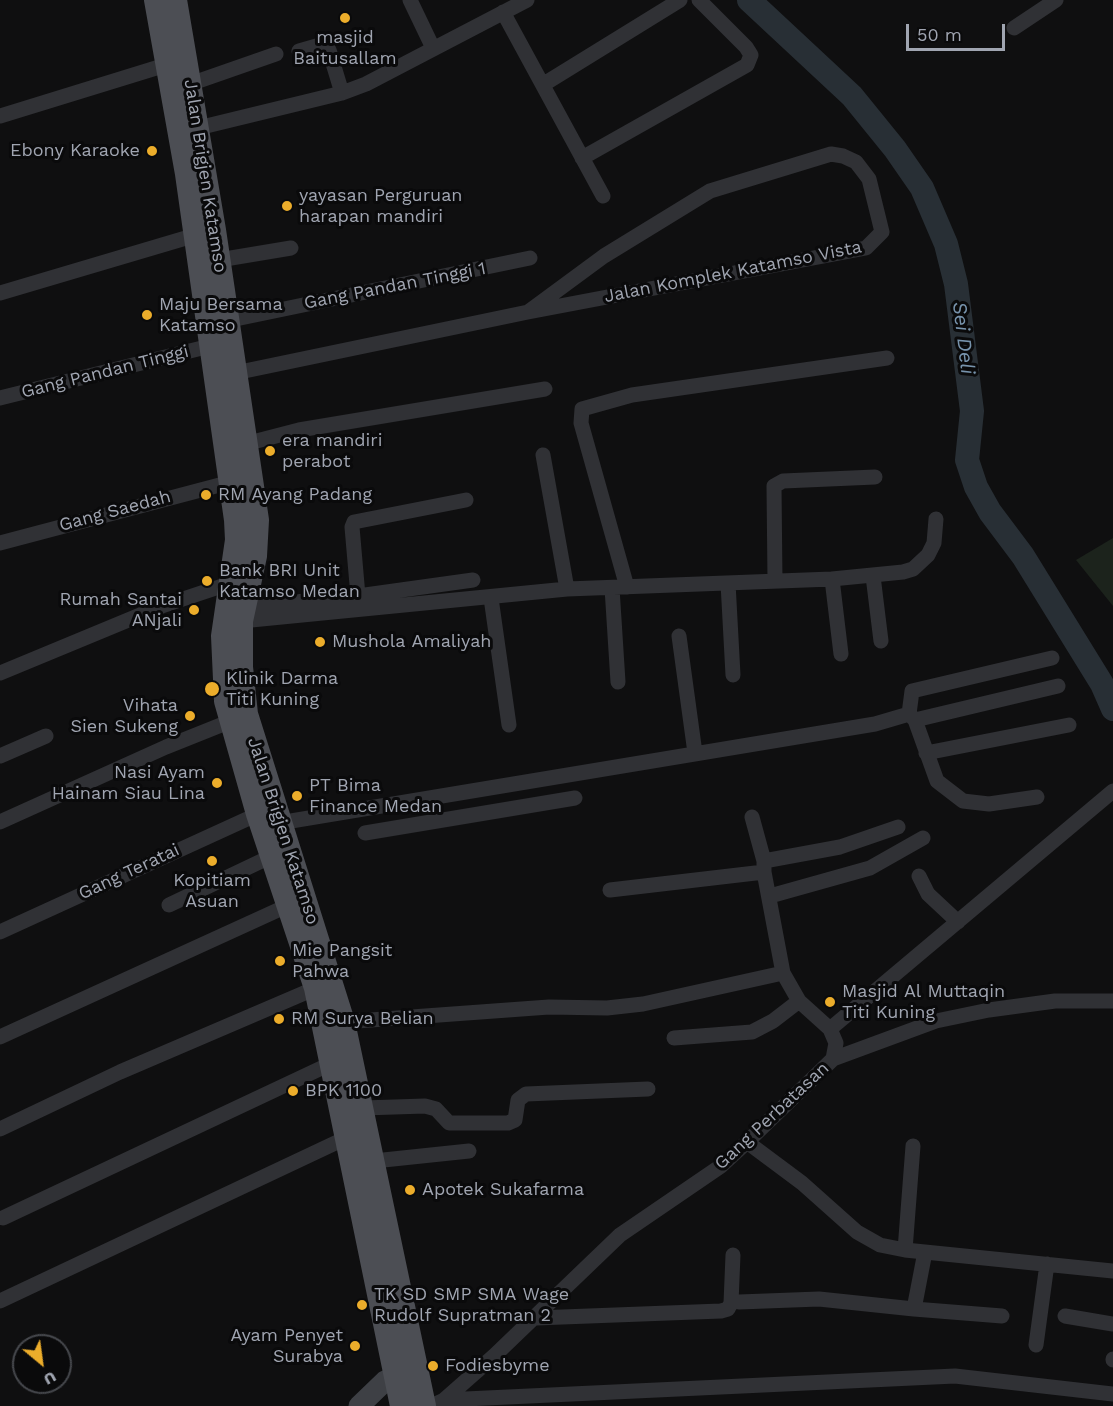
<!DOCTYPE html>
<style>
body{margin:0}
#map{position:relative;width:1113px;height:1406px;overflow:hidden;background:#0f0f10;font-family:"Work Sans",sans-serif}
canvas{display:block}
.north{position:absolute;left:12px;top:1334px;width:60px;height:60px;box-sizing:border-box;background:#0a0a0b;border:2px solid #46484d;border-radius:50%;rotate:151deg;font-size:16px;font-weight:700;line-height:24px;text-align:center;color:#a0a5b1}
.north::after{content:'';display:block;margin:auto;width:21px;height:27px;background:#ecad2b;clip-path:polygon(50% 0,100% 100%,50% 72%,0 100%)}
.scale{position:absolute;left:906px;top:24px;width:99px;height:27px;box-sizing:border-box;border:3px solid #a0a5b1;border-top:0;padding-left:8px;font-size:18px;line-height:21px;white-space:nowrap;color:#a0a5b1;-webkit-text-stroke:4px #0a0a0b;paint-order:stroke}
</style>
<div id="map">
<canvas width="1113" height="1406"></canvas>
<div class="north">U</div>
<div class="scale">50 m</div>
</div>
<script>
const ctx = document.querySelector('canvas').getContext('2d');
ctx.lineJoin = 'round';
function fillPath(path, color) { ctx.fillStyle = color; ctx.fill(path, 'evenodd'); }
const poly = rows => new Path2D(rows.map(r => 'M' + r).join(''));
function stroke(path, color, width, dash) { ctx.strokeStyle = color; ctx.lineWidth = width; ctx.lineCap = dash ? 'butt' : 'round'; ctx.setLineDash(dash || []); ctx.stroke(path); }
function drawText(font, color, halo, rows, align = 'center') {
  ctx.font = font + ' "Work Sans",sans-serif'; ctx.lineWidth = 6; ctx.setLineDash([]); ctx.textBaseline = 'middle'; ctx.strokeStyle = halo; ctx.fillStyle = color; for (const [text, x, y, turn = 0] of rows) {
    ctx.save(); ctx.translate(x, y); ctx.rotate((+turn || 0) * Math.PI / 180); ctx.textAlign = isNaN(turn) ? turn : align; if (halo) ctx.strokeText(text, 0, 0); ctx.fillText(text, 0, 0); ctx.restore();
  }
}
fillPath(poly([
 [1113,538,1113,606,1076,560]
]), '#1c231c');
stroke(poly([
 [749,0,852,96,895,149,922,188,946,244,956,284,972,411,967,460,976,487,990,512,1023,556,1102,684,1113,709]
]), '#282f35', 24);
stroke(poly([
 [410,0,433,48],
 [503,12,603,196],
 [1014,28,1056,0],
 [299,51,320,45,329,50,342,93],
 [190,84,276,54],
 [544,84,680,0],
 [0,116,169,64],
 [198,128,342,93,366,84,527,0],
 [582,158,747,65,751,55,746,47,699,0],
 [219,260,291,248],
 [0,293,196,235],
 [226,321,530,258],
 [235,373,528,312,866,248,882,232,869,179,856,162,843,156,831,154,710,191,604,256,528,312],
 [0,398,210,346],
 [245,444,299,430,545,389],
 [543,455,567,589],
 [0,543,231,482],
 [873,576,881,641],
 [832,579,841,654],
 [775,581,774,486,783,481,875,477],
 [728,583,733,675],
 [627,587,581,423,582,409,632,395,887,358],
 [612,588,618,682],
 [358,596,352,527,354,522,466,500],
 [491,598,509,725],
 [243,607,358,596,473,580],
 [241,621,567,589,832,579,903,572,913,569,928,555,934,543,936,519],
 [679,636,695,753],
 [0,673,162,606,231,583],
 [909,714,915,720,937,781,963,801,989,804,1037,797],
 [915,720,1058,686],
 [926,753,1069,725],
 [0,756,46,736],
 [752,817,764,861,764,872,783,973,799,1001,830,1029],
 [0,822,166,747,231,721],
 [279,823,875,724,909,714,912,691,1052,658],
 [365,833,575,798],
 [764,861,840,847,898,827],
 [919,876,928,894,958,922],
 [610,890,764,872],
 [770,896,870,868,923,838],
 [169,905,272,856],
 [0,932,258,814],
 [343,1022,549,1007,607,1008,643,1004,783,973],
 [0,1037,289,905],
 [674,1038,752,1032,773,1021,799,1001],
 [833,1059,936,1021,989,1010,1055,1001,1113,1001],
 [363,1108,425,1106,436,1109,449,1123,508,1123,515,1120,518,1100,526,1094,648,1089],
 [0,1129,120,1072,316,988],
 [747,1142,802,1183,857,1232,880,1245,905,1250,1113,1271],
 [374,1161,469,1151],
 [3,1218,330,1064],
 [905,1250,913,1146],
 [0,1301,348,1137],
 [739,1302,819,1299,914,1309,925,1252],
 [914,1309,1002,1316],
 [1065,1316,1113,1324],
 [536,1318,721,1311,728,1309,731,1303,733,1255],
 [1036,1345,1047,1264],
 [1113,1360,1113,1359],
 [444,1400,955,1376,1113,1394],
 [431,1406,444,1400,494,1356,620,1235,721,1166,747,1142,833,1059,836,1043,830,1029,1113,791]
]), '#303135', 15);
stroke(poly([
 [359,1406,385,1381,409,1370]
]), '#3e4045', 21);
stroke(poly([
 [156,0,187,174,236,520,237,540,223,636,226,701,258,814,316,988,402,1406],
 [175,0,214,230,257,520,255,556,241,621,241,667,246,714,343,1022,424,1406]
]), '#4c4e54', 24);
for (const [x, y, r, color] of [
 [345,18,6,"#ecad2b"],
 [152,151,6,"#ecad2b"],
 [287,206,6,"#ecad2b"],
 [147,315,6,"#ecad2b"],
 [270,451,6,"#ecad2b"],
 [206,495,6,"#ecad2b"],
 [207,581,6,"#ecad2b"],
 [194,610,6,"#ecad2b"],
 [320,642,6,"#ecad2b"],
 [212,689,8,"#ecad2b"],
 [190,716,6,"#ecad2b"],
 [217,783,6,"#ecad2b"],
 [297,796,6,"#ecad2b"],
 [212,861,6,"#ecad2b"],
 [280,961,6,"#ecad2b"],
 [830,1002,6,"#ecad2b"],
 [279,1019,6,"#ecad2b"],
 [293,1091,6,"#ecad2b"],
 [410,1190,6,"#ecad2b"],
 [362,1305,6,"#ecad2b"],
 [355,1346,6,"#ecad2b"],
 [433,1366,6,"#ecad2b"]
]) { const dot = new Path2D(); dot.arc(x, y, r, 0, 2 * Math.PI); ctx.fillStyle = color; ctx.fill(dot); stroke(dot, '#0a0a0b', 2); }
drawText('18px', '#a0a5b1', '#0a0a0b', [
 ["masjid",345,38,"center"],
 ["Baitusallam",345,59,"center"],
 ["Ebony Karaoke",140,151,"right"],
 ["yayasan Perguruan",299,196],
 ["harapan mandiri",299,217],
 ["Maju Bersama",159,305],
 ["Katamso",159,326],
 ["era mandiri",282,441],
 ["perabot",282,462],
 ["RM Ayang Padang",218,495],
 ["Bank BRI Unit",219,571],
 ["Katamso Medan",219,592],
 ["Rumah Santai",182,600,"right"],
 ["ANjali",182,621,"right"],
 ["Mushola Amaliyah",332,642],
 ["Klinik Darma",226,679],
 ["Titi Kuning",226,700],
 ["Vihata",178,706,"right"],
 ["Sien Sukeng",178,727,"right"],
 ["Nasi Ayam",205,773,"right"],
 ["Hainam Siau Lina",205,794,"right"],
 ["PT Bima",309,786],
 ["Finance Medan",309,807],
 ["Kopitiam",212,881,"center"],
 ["Asuan",212,902,"center"],
 ["Mie Pangsit",292,951],
 ["Pahwa",292,972],
 ["Masjid Al Muttaqin",842,992],
 ["Titi Kuning",842,1013],
 ["RM Surya Belian",291,1019],
 ["BPK 1100",305,1091],
 ["Apotek Sukafarma",422,1190],
 ["TK SD SMP SMA Wage",374,1295],
 ["Rudolf Supratman 2",374,1316],
 ["Ayam Penyet",343,1336,"right"],
 ["Surabya",343,1357,"right"],
 ["Fodiesbyme",445,1366]
], 'left');
drawText('18px', '#a0a5b1', '#0a0a0b', [
 ["Jalan Brigjen Katamso",205,176,81],
 ["Jalan Komplek Katamso Vista",733,272,-11],
 ["Gang Pandan Tinggi 1",395,286,-11],
 ["Gang Pandan Tinggi",105,372,-14],
 ["Gang Saedah",115,511,-15],
 ["Jalan Brigjen Katamso",283,831,72],
 ["Gang Teratai",129,872,-25],
 ["Gang Perbatasan",772,1116,-43]
]);
drawText('italic 20px', '#7793ac', '#0a0a0b', [
 ["Sei Deli",963,338,83]
]);
</script>
